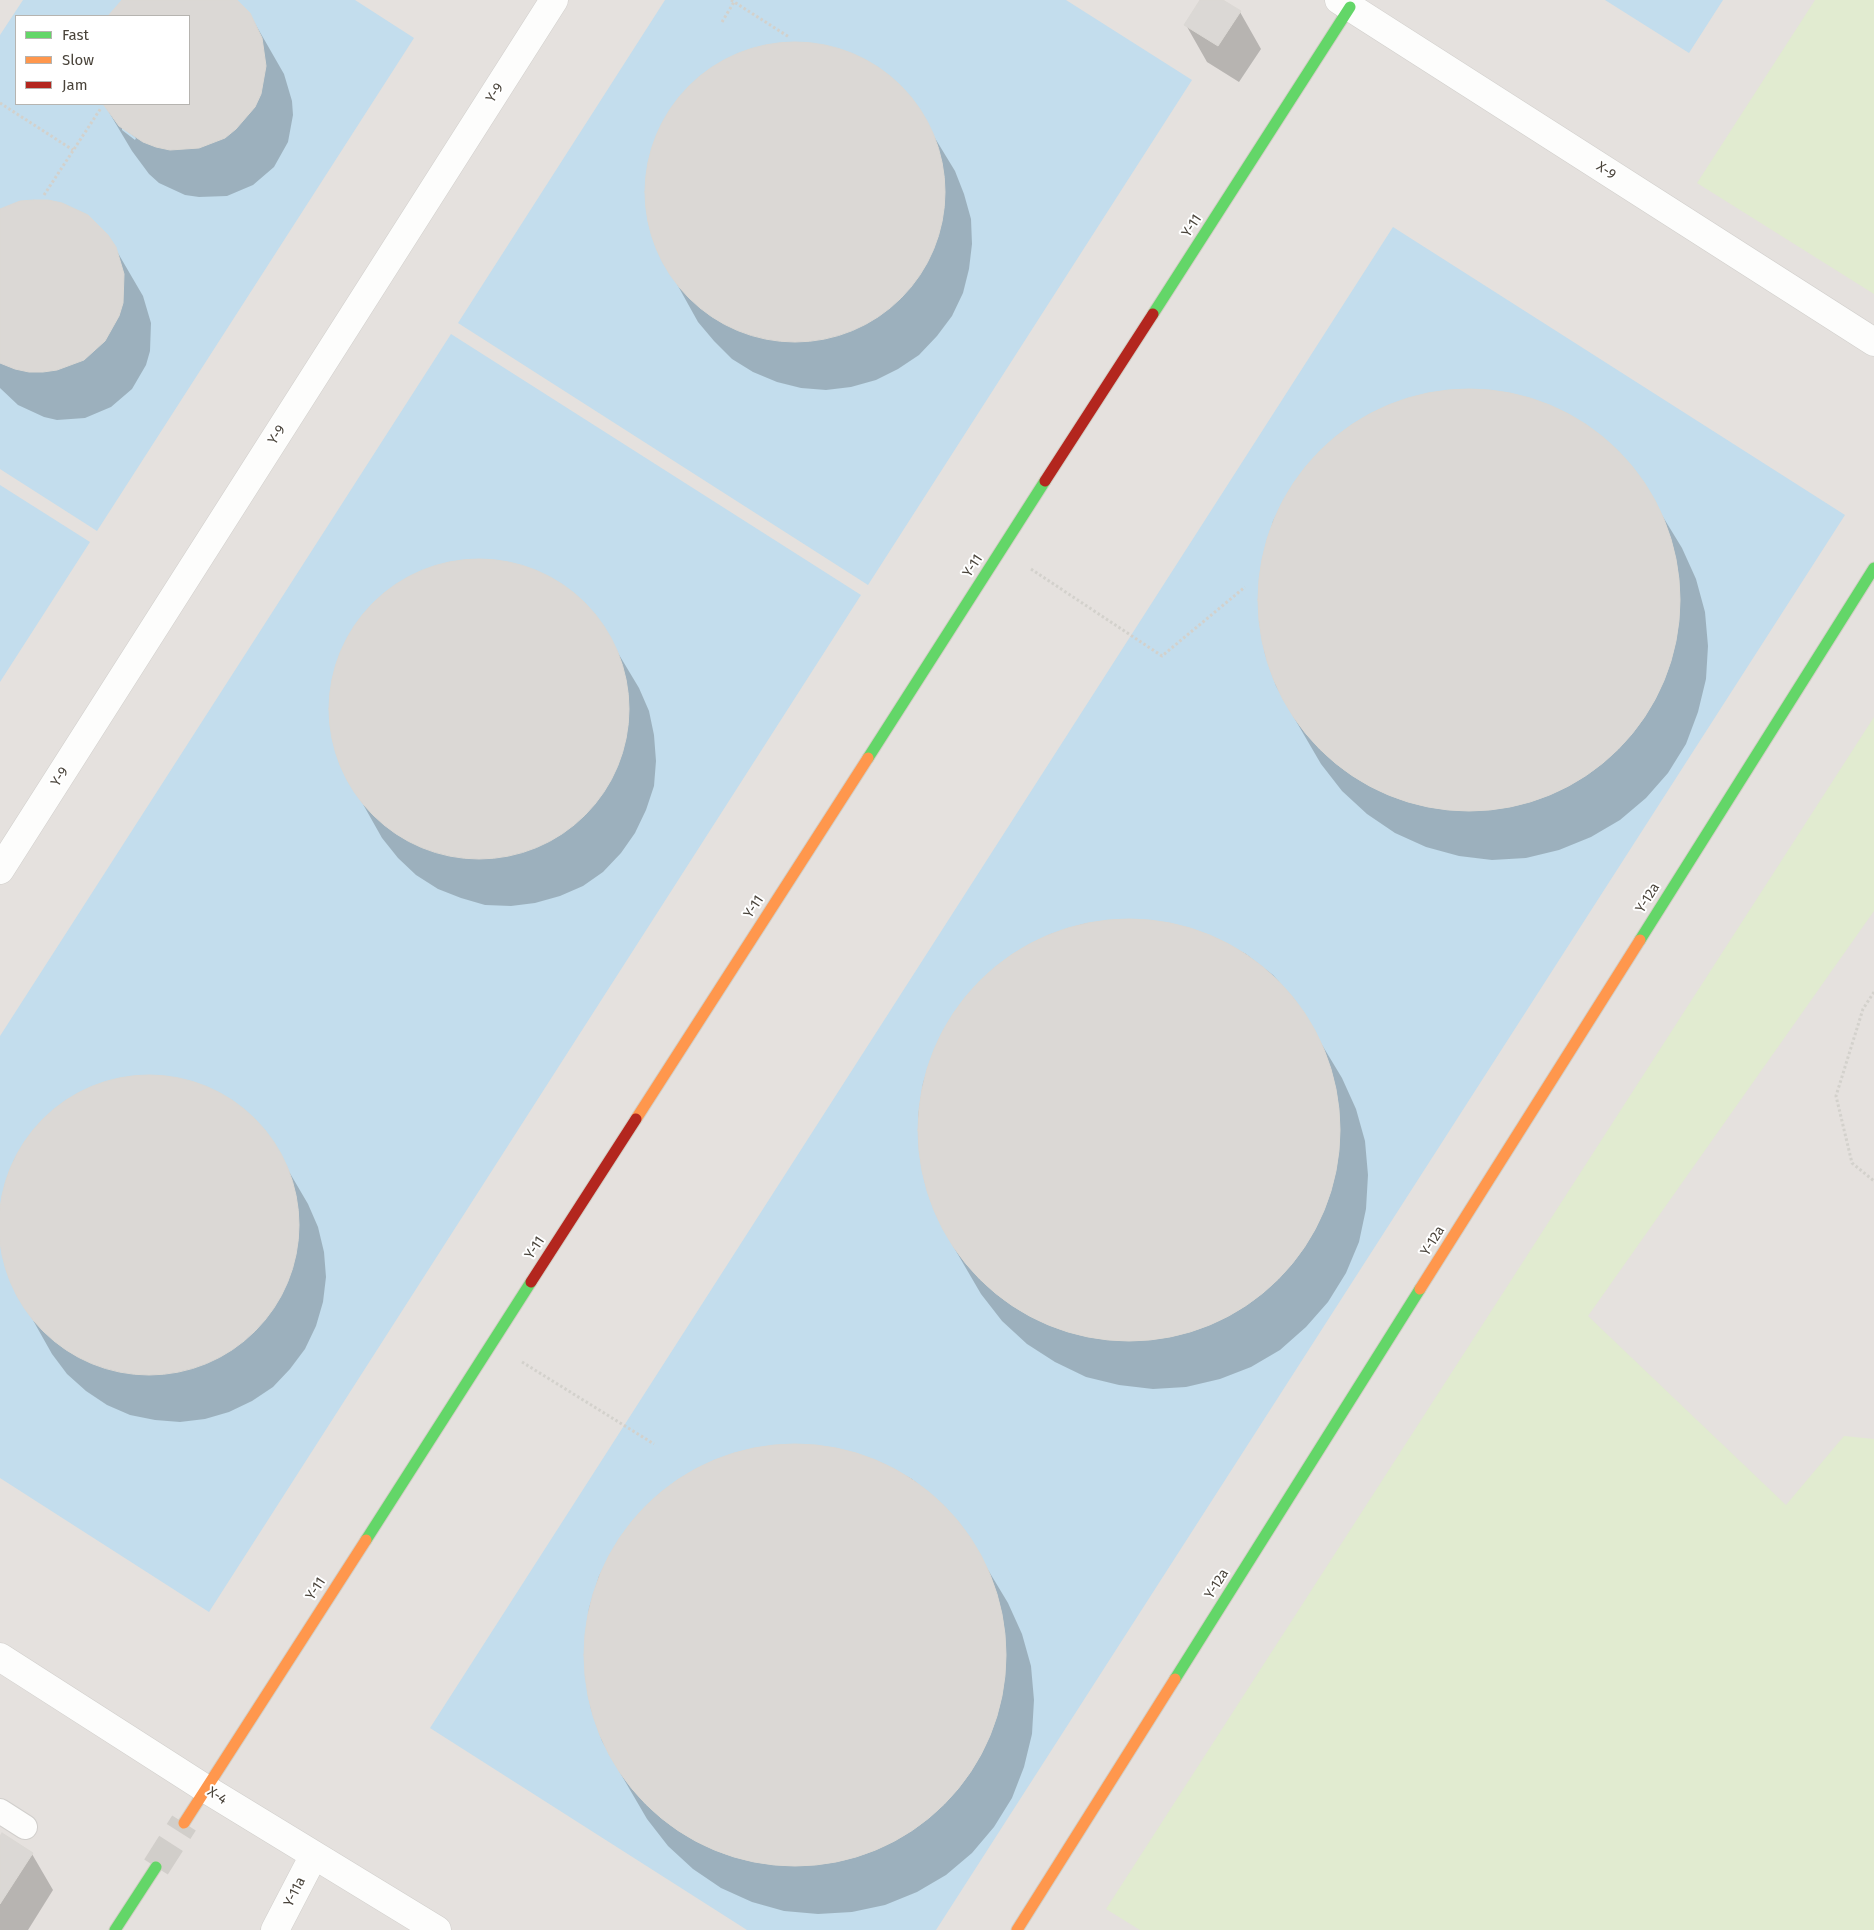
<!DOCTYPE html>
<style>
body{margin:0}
#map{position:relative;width:1874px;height:1930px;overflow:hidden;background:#f3f1ee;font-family:"Fira Sans",sans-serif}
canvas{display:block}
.legend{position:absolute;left:15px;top:15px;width:175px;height:90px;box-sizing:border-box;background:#fff;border:1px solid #b6b4b0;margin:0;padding:6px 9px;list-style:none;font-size:15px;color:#49433a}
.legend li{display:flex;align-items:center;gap:10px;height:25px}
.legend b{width:25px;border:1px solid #b6b4b0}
</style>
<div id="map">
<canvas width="1874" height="1930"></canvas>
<ul class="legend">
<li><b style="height:6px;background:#63d668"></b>Fast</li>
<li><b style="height:6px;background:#ff974d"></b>Slow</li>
<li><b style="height:6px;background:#b3261e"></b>Jam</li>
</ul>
</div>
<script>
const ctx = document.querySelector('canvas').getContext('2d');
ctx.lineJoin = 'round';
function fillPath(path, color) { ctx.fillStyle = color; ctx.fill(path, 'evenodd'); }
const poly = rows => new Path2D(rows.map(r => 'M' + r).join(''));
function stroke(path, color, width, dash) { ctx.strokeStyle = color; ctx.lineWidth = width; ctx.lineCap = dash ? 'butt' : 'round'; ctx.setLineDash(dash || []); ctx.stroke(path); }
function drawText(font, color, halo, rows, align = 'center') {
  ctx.font = font + ' "Fira Sans",sans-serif'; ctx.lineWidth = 4; ctx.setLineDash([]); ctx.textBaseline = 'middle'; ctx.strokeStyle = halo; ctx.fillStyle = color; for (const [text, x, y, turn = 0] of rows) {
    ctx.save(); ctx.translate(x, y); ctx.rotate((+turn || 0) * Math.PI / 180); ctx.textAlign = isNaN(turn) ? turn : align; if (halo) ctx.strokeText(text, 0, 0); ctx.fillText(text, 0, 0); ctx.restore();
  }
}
fillPath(poly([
 [0,0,1874,0,1874,1930,0,1930],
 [16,16,189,16,189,104,16,104]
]), '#e5e1de');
fillPath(poly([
 [1815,0,1874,0,1874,294,1697,183],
 [1874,717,1874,911,1588,1316,1786,1505,1844,1436,1874,1439,1874,1930,1140,1930,1106,1909]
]), '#e1ebd0');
fillPath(poly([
 [23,0,355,0,414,38,97,531,0,469,0,35],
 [16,16,189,16,189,104,16,104],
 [665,0,1066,0,1192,80,868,585,458,323],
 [1605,0,1723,0,1689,53],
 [1393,227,1845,515,936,1930,747,1930,430,1728],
 [451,334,861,595,209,1612,0,1478,0,1036],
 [0,485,90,542,0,682]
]), '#c3dded');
fillPath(poly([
 [125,0,235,0,249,13,284,74,292,101,293,115,288,142,274,167,253,185,227,196,199,197,185,195,159,183,149,174,132,151,104,104,189,104,189,16,110,16,114,10],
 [122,127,136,138,135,140,122,130],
 [1202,0,1221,0,1240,12,1261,49,1239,82,1207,62,1186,25],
 [779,44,805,44,829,48,853,56,876,67,896,83,913,102,955,171,964,194,971,219,972,244,969,269,963,293,952,316,937,336,919,355,898,369,876,380,851,387,826,390,801,388,777,382,753,372,732,359,714,341,698,322,658,250,650,226,647,201,647,176,652,151,661,128,674,106,690,87,709,71,731,58,755,49],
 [0,211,115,248,143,296,151,323,150,351,146,365,132,389,111,407,85,418,57,420,44,417,18,405,0,388],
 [1457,390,1491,391,1524,398,1556,409,1586,425,1612,446,1635,471,1682,548,1696,579,1705,612,1708,646,1706,679,1698,712,1686,744,1668,773,1646,798,1620,820,1591,837,1559,850,1526,858,1492,860,1459,856,1426,847,1395,833,1367,814,1342,791,1321,764,1293,716,1276,686,1265,654,1259,621,1259,587,1264,554,1273,521,1289,491,1309,464,1333,440,1360,420,1391,405,1423,395],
 [463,561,489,561,513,565,538,572,560,584,580,600,597,618,639,688,649,711,654,735,656,761,654,786,646,810,635,833,621,853,603,872,583,886,560,896,535,903,511,906,485,905,461,898,438,889,416,875,398,858,382,838,342,767,334,743,330,718,331,693,336,668,345,645,358,623,374,604,393,588,415,575,439,566],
 [1117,920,1151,921,1184,927,1216,938,1246,954,1273,975,1295,1000,1342,1078,1356,1109,1365,1141,1368,1175,1366,1209,1359,1242,1346,1273,1328,1302,1306,1327,1280,1350,1251,1367,1220,1379,1186,1387,1153,1389,1119,1385,1086,1377,1055,1362,1027,1344,1002,1321,981,1294,953,1246,937,1216,925,1183,919,1150,918,1116,923,1083,934,1051,949,1021,969,993,993,969,1021,950,1051,934,1083,924],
 [158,1076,183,1080,207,1088,229,1100,249,1115,267,1134,308,1204,318,1227,324,1252,326,1277,323,1302,316,1326,305,1349,290,1369,273,1387,252,1401,229,1412,205,1419,180,1422,155,1420,130,1415,107,1405,86,1391,67,1374,52,1354,12,1283,4,1259,0,1234,1,1209,5,1184,14,1160,27,1139,44,1120,63,1103,85,1091,108,1082,133,1077],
 [782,1445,817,1446,850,1452,882,1463,912,1479,938,1501,961,1525,1008,1603,1022,1634,1031,1666,1034,1700,1032,1734,1024,1767,1012,1798,994,1827,972,1853,946,1875,917,1892,885,1905,852,1912,818,1914,784,1911,752,1902,721,1888,693,1869,668,1846,647,1819,619,1771,602,1741,591,1709,585,1675,585,1642,589,1608,599,1576,615,1546,635,1519,659,1494,686,1475,717,1460,749,1450],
 [0,1838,32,1854,53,1890,28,1930,0,1930]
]), '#0003');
const building = poly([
 [122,0,237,0,250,13,262,38,266,66,261,94,255,107,236,129,225,138,199,148,170,150,156,147,143,142,119,126,103,104,189,104,189,16,108,16,122,0],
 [1200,0,1223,0,1241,11,1218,46,1184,25,1200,0],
 '645 192a150 150 0 1 1 300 0a150 150 0 1 1-300 0Z',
 [34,200,48,200,62,203,88,215,108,235,116,247,124,274,123,303,119,316,105,341,84,360,57,370,43,372,29,372,15,369,0,363,0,209,20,201,34,200],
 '1258 600a211 211 0 1 1 422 0a211 211 0 1 1-422 0Z',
 '329 709a150 150 0 1 1 300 0a150 150 0 1 1-300 0Z',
 '918 1130a211 211 0 1 1 422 0a211 211 0 1 1-422 0Z',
 '-1 1225a150 150 0 1 1 300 0a150 150 0 1 1-300 0Z',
 '584 1655a211 211 0 1 1 422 0a211 211 0 1 1-422 0Z',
 [2,1833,33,1853,0,1904,0,1836,2,1833]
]);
fillPath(building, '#dbd8d5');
stroke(building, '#dbd8d4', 1);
stroke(poly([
 [156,1867,184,1823]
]), '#d1ceca', 28, [28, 14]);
const lane = poly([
 [0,1811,25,1827]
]);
const street = poly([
 [1339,0,1874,342],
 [0,870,554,0],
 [0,1657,206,1789,437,1930],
 [275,1930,314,1855]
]);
const fast = poly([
 [1153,314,1350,7],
 [868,758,1045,481],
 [1640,940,1874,568],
 [366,1540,531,1282],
 [1175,1679,1420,1289],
 [115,1930,156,1867]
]);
const slow = poly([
 [636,1119,868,758],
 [1420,1289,1640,940],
 [184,1823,366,1540],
 [1017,1930,1175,1679]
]);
const jam = poly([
 [1045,481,1153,314],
 [531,1282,636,1119]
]);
stroke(lane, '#d1cfcc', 26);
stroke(street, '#d1cfcc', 29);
stroke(fast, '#d2cec5', 13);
stroke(slow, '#d2cec5', 13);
stroke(jam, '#d2cec5', 13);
stroke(poly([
 [731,0,789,37],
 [722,22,734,2],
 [0,103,73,150],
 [44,195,101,108],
 [1031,569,1162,656,1245,587],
 [1874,992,1863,1009,1836,1096,1852,1163,1874,1181],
 [522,1362,654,1444]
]), '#d3d1cc', 3, [2.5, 2.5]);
stroke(lane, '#fdfdfc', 24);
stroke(street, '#fdfdfc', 28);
stroke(fast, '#63d668', 11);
stroke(slow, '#ff974d', 11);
stroke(jam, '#b3261e', 11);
drawText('14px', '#49433a', '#fff', [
 ["Y-9",495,93,-57],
 ["X-9",1606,171,33],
 ["Y-11",1192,226,-57],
 ["Y-9",277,435,-57],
 ["Y-11",973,566,-57],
 ["Y-9",60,777,-57],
 ["Y-12a",1648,898,-58],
 ["Y-11",754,907,-57],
 ["Y-12a",1433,1241,-58],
 ["Y-11",535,1248,-57],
 ["Y-12a",1217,1584,-58],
 ["Y-11",316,1589,-57],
 ["X-4",217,1796,32],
 ["Y-11a",295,1892,-63]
]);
</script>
